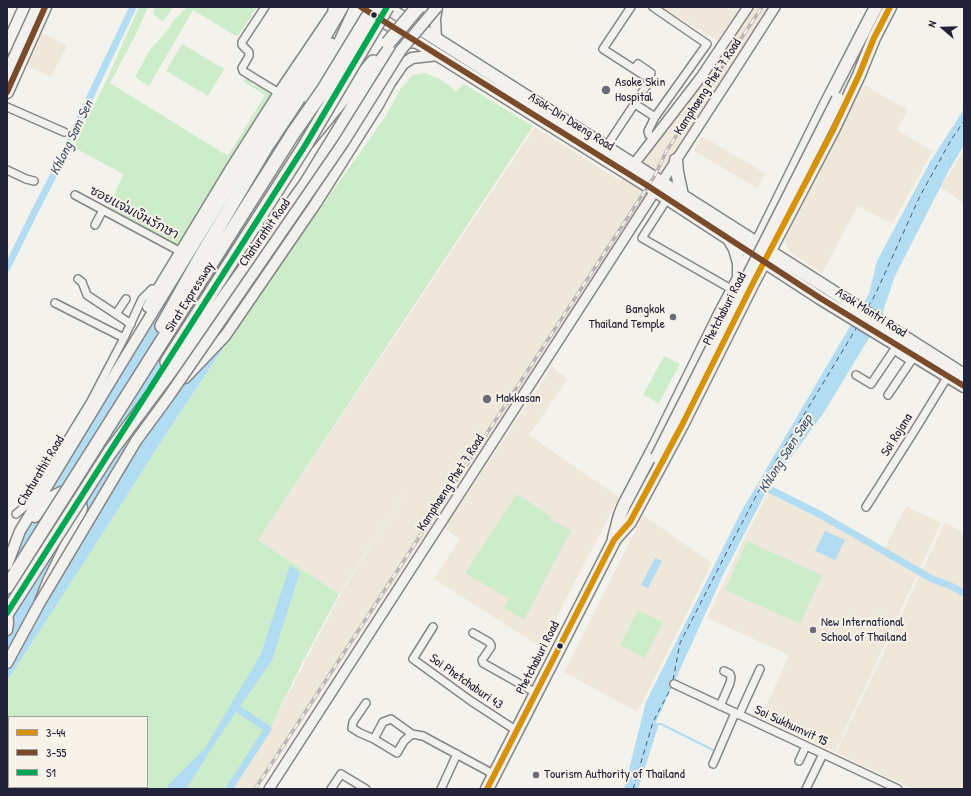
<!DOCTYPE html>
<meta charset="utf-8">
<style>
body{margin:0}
#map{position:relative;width:971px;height:796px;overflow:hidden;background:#f4f2ec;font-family:"Patrick Hand",sans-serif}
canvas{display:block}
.frame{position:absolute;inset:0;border:8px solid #22223b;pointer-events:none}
.legend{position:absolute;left:8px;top:716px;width:140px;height:72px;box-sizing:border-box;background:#f7f3e8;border:1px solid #a29fa3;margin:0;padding:5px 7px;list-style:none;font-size:12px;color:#22223b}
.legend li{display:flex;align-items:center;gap:8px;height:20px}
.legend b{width:20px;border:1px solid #a29fa3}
.north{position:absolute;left:923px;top:8px;width:40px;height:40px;-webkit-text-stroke:3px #f7f3e8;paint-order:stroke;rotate:290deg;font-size:11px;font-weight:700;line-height:16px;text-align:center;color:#22223b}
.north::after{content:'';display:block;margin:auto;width:14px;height:18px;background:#22223b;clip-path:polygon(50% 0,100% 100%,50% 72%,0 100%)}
</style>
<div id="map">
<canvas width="971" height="796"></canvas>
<div class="frame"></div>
<ul class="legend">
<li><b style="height:5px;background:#d79209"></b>3-44</li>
<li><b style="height:5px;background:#7a4b2a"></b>3-55</li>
<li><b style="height:5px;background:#00a651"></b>S1</li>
</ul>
<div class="north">N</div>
</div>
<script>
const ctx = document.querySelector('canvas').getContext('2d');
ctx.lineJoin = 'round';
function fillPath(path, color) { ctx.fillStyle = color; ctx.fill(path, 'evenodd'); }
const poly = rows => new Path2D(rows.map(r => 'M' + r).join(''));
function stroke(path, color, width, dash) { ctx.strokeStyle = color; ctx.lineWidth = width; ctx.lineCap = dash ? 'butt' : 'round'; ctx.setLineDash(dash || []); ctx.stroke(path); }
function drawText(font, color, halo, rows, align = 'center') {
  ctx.font = font + ' "Patrick Hand","Playpen Sans Thai",sans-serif'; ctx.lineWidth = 4; ctx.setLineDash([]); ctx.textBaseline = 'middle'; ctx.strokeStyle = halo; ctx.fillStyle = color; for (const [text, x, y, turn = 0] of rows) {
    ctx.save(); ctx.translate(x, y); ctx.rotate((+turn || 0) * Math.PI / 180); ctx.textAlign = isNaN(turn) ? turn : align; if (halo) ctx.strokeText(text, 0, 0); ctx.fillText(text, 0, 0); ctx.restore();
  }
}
fillPath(poly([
 [661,7,769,7,678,150,258,789,232,789,269,731,341,593,411,484,339,594,258,540,535,127,621,181,720,42],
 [41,32,67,46,51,77,25,65],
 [864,85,908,110,898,128,898,130,899,131,933,151,892,224,858,206,822,273,790,252,787,247,785,242,785,237],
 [702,136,765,173,757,188,694,151],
 [964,150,964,203,940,187],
 [552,367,568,379,529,435,619,497,541,647,434,579,460,539,444,528],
 [771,487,883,551,906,506,941,523,835,752,761,718,789,655,707,618,745,537],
 [643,515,712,563,637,712,564,672],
 [945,522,964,533,964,789,913,789,836,753]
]), '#f0e7db');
fillPath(poly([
 [139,7,148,7,136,34,110,83,228,156,265,95,243,81,246,78,249,79,253,85,263,87,270,93,271,98,232,158,179,247,108,211,123,174,73,147,106,81],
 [155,7,173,7,163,22,153,14],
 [187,7,257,7,238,36,234,35,193,10,149,86,135,77,149,51,167,31,173,21],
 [182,44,224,69,208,96,166,71],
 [425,73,440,79,456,91,464,84,533,126,258,540,339,594,302,663,269,731,232,789,7,789,7,681,76,575,177,417,261,292,385,117,401,88,413,75],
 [9,717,147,717,147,787,9,787],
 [664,356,680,364,659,403,643,395],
 [517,494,552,517,550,519,571,530,524,620,504,608,509,599,465,573],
 [747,541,822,575,800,624,725,590],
 [638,610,663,622,645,658,620,645]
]), '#cdedca');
fillPath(poly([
 [964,109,964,145,948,172,895,276,882,314,869,338,823,414,768,488,723,575,656,722,658,727,638,789,624,789,646,702,741,512,869,294,877,261,930,162],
 [201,249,261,292,177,417,76,575,7,681,7,554],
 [825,531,845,540,835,560,815,551],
 [655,558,662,561,648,588,641,585],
 [290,565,300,572,272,660,217,740,186,789,166,789,170,783,205,748,261,654]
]), '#b1dcf2');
stroke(poly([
 [656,725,659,724,661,724,721,754]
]), '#b1dcf2', 2);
stroke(poly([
 [7,268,35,211,65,153,75,129,100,76,133,7],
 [765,487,823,516,932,579,949,585,964,593],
 [229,789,268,729,238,709]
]), '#b1dcf2', 7);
stroke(poly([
 [868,307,875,295,920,196,951,140,964,121],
 [673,680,680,643,731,544,765,479,857,327],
 [633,789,653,722,672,686]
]), '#445773', 1, [5, 4]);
const minor = poly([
 [265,7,242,42,242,45,249,52,249,56,242,68,243,71,279,93],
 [653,7,707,44,655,117],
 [634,69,638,64,651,73,648,78],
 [635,104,655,117,648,131,649,135,654,138],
 [7,107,64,132],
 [606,147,649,82,649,80,648,78,603,49,631,7],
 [7,170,26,179,34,181],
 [75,195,181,252],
 [667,199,642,238,733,290],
 [95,225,103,210],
 [78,279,82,282,87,295,131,324],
 [55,303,124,338],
 [116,314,126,299],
 [856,375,871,384,894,350,911,361,915,356],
 [888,395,911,361],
 [866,507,913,433,948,376],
 [16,514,29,503,91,401,124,338,142,299,152,289,158,289],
 [433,627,413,659,471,701,517,731],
 [473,633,489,642,491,645,491,647,482,660,483,663,536,693],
 [674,684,898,789],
 [366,703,353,722,352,728,360,733,374,739,397,753,404,741,412,734,423,736,495,775],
 [720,706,730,683,731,677,730,674,724,671],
 [739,715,760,669],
 [374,739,383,722,391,719,412,734],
 [799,761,806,746],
 [713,764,735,713],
 [331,789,341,774,366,789],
 [441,789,457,754],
 [806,789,823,754]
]);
const tertiary = poly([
 [634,164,701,77,748,7],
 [662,182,736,68,775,7],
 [269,789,655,191]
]);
const secondary = poly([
 [411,17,427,9,429,7],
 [436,39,435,19,437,7],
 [148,307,158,289,230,170,279,93,333,13,334,7],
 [185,378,225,336,316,203,378,105,390,83,403,64,412,58,438,55],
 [7,565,20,531,126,356,260,137,313,59,343,7],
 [7,607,8,624,7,630],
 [7,663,39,604,48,581,79,518,82,508,81,503,76,497,71,494,66,492,61,492,51,497,35,517]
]);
const primary = poly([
 [361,7,648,186,820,298,964,386],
 [386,7,964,375],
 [7,47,25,7],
 [7,92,45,7],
 [676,160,677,172,682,195],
 [729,239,735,249,739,263,739,277],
 [614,538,620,515,624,505,656,444,720,314,757,244,826,104,876,7],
 [614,540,630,522,682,425,752,285,834,128,859,75,874,38,890,7],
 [487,789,618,533]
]);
const motorway = poly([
 [311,100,332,61,357,7],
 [162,326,203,253,266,147,294,105,331,45],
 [167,362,306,144,373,62],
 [110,452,206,323,306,184,382,60,390,49,400,41,415,41],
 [73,482,294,132,299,123],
 [7,587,47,523]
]);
stroke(minor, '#858486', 10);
stroke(tertiary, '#858486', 12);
stroke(secondary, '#858486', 13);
stroke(primary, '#858486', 15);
stroke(motorway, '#858486', 16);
stroke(minor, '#f2f1ed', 7);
stroke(tertiary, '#f2f1ed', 9);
stroke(secondary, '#f2f1ed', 10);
stroke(primary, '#f2f1ed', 12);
stroke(motorway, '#f2f1ed', 13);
const rail = poly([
 [255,789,654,177,667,150,762,7]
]);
stroke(rail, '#b8b6b6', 3.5);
stroke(rail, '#f7f3e8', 2, [6]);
const secondaryBridge = poly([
 [39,604,136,441,169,396,343,143,401,50,437,7]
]);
const primaryBridge = poly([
 [7,75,38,7],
 [657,457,838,99]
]);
const motorwayBridge = poly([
 [388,43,418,7],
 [294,132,324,89,374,7],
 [306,144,387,7],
 [47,523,73,482],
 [7,613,110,452]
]);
stroke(secondaryBridge, '#858486', 13, []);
stroke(primaryBridge, '#858486', 15, []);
stroke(motorwayBridge, '#858486', 16, []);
stroke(secondaryBridge, '#f2f1ed', 10);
stroke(primaryBridge, '#f2f1ed', 12);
stroke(motorwayBridge, '#f2f1ed', 13);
stroke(poly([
 [487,789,614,540,630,522,682,425,752,285,834,128,859,75,874,38,890,7]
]), '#d79209', 6);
stroke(poly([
 [361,7,648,186,820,298,964,386],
 [7,92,45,7]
]), '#7a4b2a', 6);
stroke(poly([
 [7,613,306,144,387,7]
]), '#00a651', 6);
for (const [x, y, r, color] of [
 [374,15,3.5,"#22223b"],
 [606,90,5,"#6c6b79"],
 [673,317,4,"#6c6b79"],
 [487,399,5,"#6c6b79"],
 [813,630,4,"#6c6b79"],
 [560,646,3.5,"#22223b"],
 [536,775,4,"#6c6b79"]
]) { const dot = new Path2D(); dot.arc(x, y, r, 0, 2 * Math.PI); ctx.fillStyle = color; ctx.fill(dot); stroke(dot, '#f7f3e8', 1.5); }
drawText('13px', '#22223b', '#f7f3e8', [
 ["Asoke Skin",615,83],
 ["Hospital",615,98],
 ["Bangkok",665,310,"right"],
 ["Thailand Temple",665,325,"right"],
 ["Makkasan",496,399],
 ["New International",821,623],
 ["School of Thailand",821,638],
 ["Tourism Authority of Thailand",544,775]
], 'left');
drawText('13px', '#22223b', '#f7f3e8', [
 ["Kamphaeng Phet 7 Road",708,87,-57],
 ["Asok-Din Daeng Road",571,122,32],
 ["ซอยแจ่มเงินรักษา",134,213,28],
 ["Chaturathit Road",265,233,-55],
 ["Sirat Expressway",190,297,-58],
 ["Phetchaburi Road",725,309,-63],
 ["Asok Montri Road",871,313,32],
 ["Soi Rojana",897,435,-58],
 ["Chaturathit Road",41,471,-59],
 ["Kamphaeng Phet 7 Road",451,483,-57],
 ["Phetchaburi Road",538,658,-63],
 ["Soi Phetchaburi 43",466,682,35],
 ["Soi Sukhumvit 15",791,726,25]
]);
drawText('italic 14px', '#445773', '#f7f3e8', [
 ["Khlong Sam Sen",72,138,-64],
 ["Khlong Saen Saep",786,454,-58]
]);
</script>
